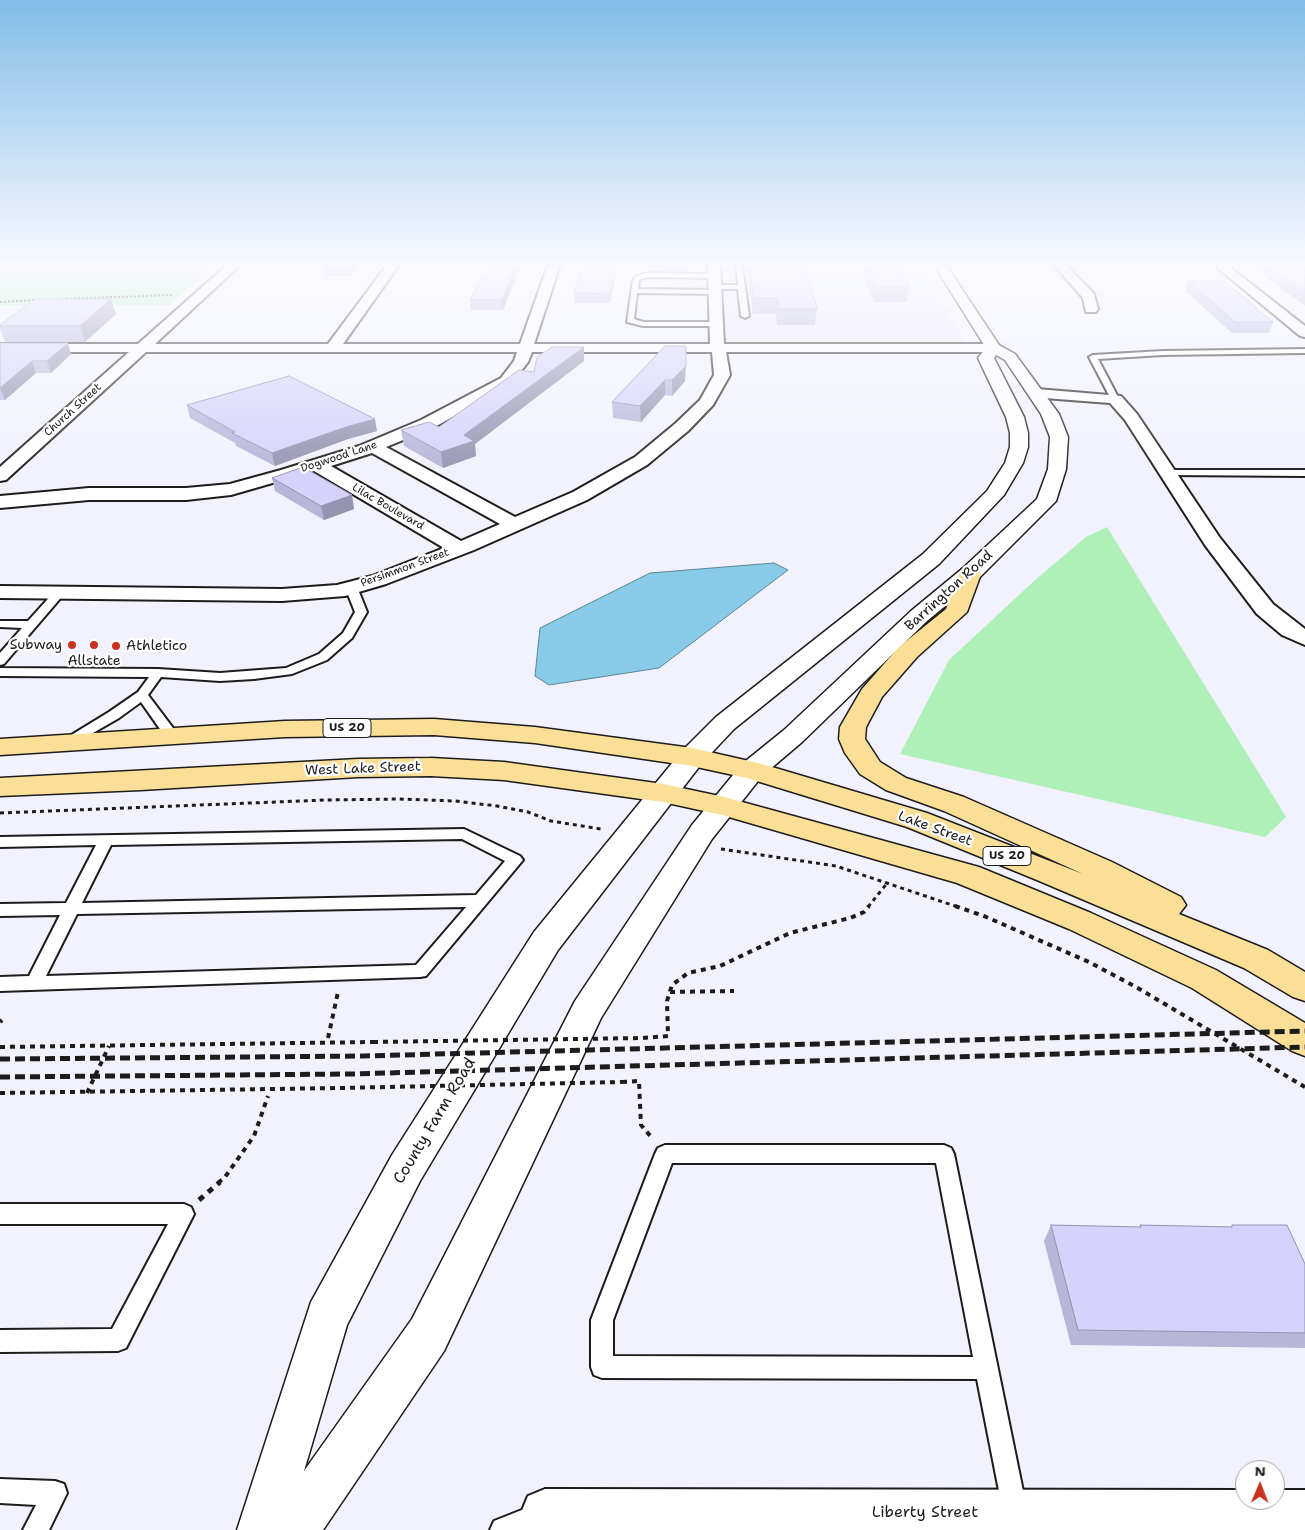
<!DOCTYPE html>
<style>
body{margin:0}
#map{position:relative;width:1305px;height:1530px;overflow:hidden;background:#f2f2fe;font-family:"Shantell Sans",sans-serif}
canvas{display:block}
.north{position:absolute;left:1235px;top:1460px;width:50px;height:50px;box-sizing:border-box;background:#fff;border:1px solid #a4a4a4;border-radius:50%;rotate:1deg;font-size:14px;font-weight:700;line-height:20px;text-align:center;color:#1c1c1c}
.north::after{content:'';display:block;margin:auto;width:18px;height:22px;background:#c8321e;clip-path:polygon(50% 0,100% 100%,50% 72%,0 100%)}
</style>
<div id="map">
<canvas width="1305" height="1530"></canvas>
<div class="north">N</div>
</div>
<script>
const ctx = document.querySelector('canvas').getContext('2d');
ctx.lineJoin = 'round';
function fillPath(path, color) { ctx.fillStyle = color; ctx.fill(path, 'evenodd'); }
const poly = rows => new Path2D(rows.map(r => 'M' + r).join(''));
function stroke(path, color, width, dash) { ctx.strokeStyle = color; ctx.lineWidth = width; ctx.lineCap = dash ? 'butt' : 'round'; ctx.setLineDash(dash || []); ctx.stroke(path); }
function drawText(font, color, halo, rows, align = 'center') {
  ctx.font = font + ' "Shantell Sans",sans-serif'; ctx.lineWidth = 4.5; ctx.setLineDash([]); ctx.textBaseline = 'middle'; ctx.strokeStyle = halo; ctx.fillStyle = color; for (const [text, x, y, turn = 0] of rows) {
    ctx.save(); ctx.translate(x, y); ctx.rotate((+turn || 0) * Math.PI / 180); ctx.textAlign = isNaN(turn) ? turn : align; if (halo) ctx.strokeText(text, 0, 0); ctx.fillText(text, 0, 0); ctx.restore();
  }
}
fillPath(poly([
 [720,265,922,265,965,343,741,343,728,341,725,339]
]), '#e9e8fd');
fillPath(poly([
 [0,265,215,265,169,305,0,306],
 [1107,527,1286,817,1265,837,900,754,949,660,1034,581,1086,537]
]), '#afefb8');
const water = poly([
 [774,563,788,570,659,668,549,685,535,676,540,628,650,573,774,563]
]);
fillPath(water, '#87cbe8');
stroke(water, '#5c8596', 1);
const lane = poly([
 [736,265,742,265,749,316,745,318,741,316,738,289,714,289,711,287,714,285,738,285,736,265],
 [647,273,714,274,717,276,714,278,647,277,639,280,638,289,714,290,717,292,714,294,637,293,634,319,643,322,718,322,718,326,643,326,627,322,633,280,637,276,647,273],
 [1305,349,1305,353,1163,355,1098,359,1119,399,1115,401,1111,399,1089,357,1093,355,1163,351,1305,349],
 [1168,470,1305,470,1305,476,1165,475,1165,471,1168,470],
 [351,584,357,587,367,612,352,638,327,660,292,674,254,679,220,681,161,677,148,695,179,736,177,739,167,739,141,702,119,718,72,745,67,746,60,742,109,712,138,692,149,677,0,676,0,668,158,669,220,673,286,668,319,654,343,633,355,612,345,587,351,584],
 [60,589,64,590,66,592,64,594,4,664,0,665,0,653,22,628,0,627,0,621,28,621,56,590,60,589],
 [464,829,520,856,523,860,426,976,420,977,0,991,0,977,29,976,60,915,0,916,0,904,66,903,96,845,0,847,0,837,464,829],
 [462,839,505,861,476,895,82,903,111,845,462,839],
 [466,907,416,965,46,976,77,914,466,907],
 [665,1145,944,1145,951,1148,954,1154,1026,1506,1023,1515,1014,1518,1005,1515,1002,1506,977,1379,602,1378,594,1375,591,1367,591,1320,655,1154,658,1148,665,1145],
 [672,1163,936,1163,973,1357,613,1356,613,1320,672,1163],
 [0,1204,184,1204,191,1207,194,1214,126,1348,118,1351,0,1352,0,1330,112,1329,168,1224,0,1224,0,1204],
 [0,1479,55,1481,64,1484,67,1493,49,1530,23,1530,36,1505,0,1503,0,1479],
 [542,1502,551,1505,554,1514,551,1523,533,1530,490,1530,494,1521,542,1502]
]);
const street = poly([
 [227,265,240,265,155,344,328,344,387,265,399,265,343,344,520,344,548,265,560,265,534,344,710,344,708,265,720,265,724,344,994,344,999,345,1001,348,999,351,994,352,726,352,730,375,713,405,688,431,647,465,587,500,474,550,386,584,345,596,282,601,0,598,0,586,282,589,337,585,372,576,444,548,314,471,231,495,186,500,89,500,0,508,0,496,89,488,186,488,230,484,281,470,359,446,421,420,501,378,514,361,517,352,146,352,6,480,0,481,0,467,129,352,0,352,0,344,138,344,227,265],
 [532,352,712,352,714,375,700,400,676,423,635,457,573,492,515,517,386,447,433,428,511,384,528,362,532,352],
 [372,453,500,524,461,541,331,466,372,453],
 [1054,265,1066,265,1094,294,1098,309,1096,312,1086,312,1083,298,1054,265],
 [1214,265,1227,265,1305,326,1305,337,1300,336,1214,265],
 [1037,389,1121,396,1137,414,1220,538,1273,604,1305,629,1305,645,1282,635,1257,614,1205,545,1125,420,1110,403,1031,397,1029,394,1031,391,1037,389],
 [545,1489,1245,1490,1245,1500,1275,1500,1275,1490,1305,1490,1305,1530,529,1530,521,1513,528,1496,545,1489]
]);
const secondary = poly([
 [934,265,946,265,999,345,1015,354,1059,414,1068,437,1066,469,1056,501,978,579,927,621,802,742,762,776,712,839,601,1018,444,1351,323,1530,237,1530,311,1302,392,1155,534,932,682,751,716,717,923,554,987,491,1005,463,1010,447,1010,433,1006,417,978,358,986,348,934,265],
 [996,355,1005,360,1041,414,1050,437,1048,469,1037,499,962,569,911,611,784,730,742,764,692,825,575,1001,412,1319,304,1471,347,1325,420,1181,558,950,702,763,734,729,939,564,1004,495,1023,463,1028,447,1028,433,1024,417,994,358,996,355]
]);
const highway = poly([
 [970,567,978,569,981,574,967,612,917,657,882,697,866,727,865,739,880,762,906,778,964,797,1112,862,1181,897,1186,905,1179,914,1268,950,1305,972,1305,1001,1293,997,1244,968,1037,880,907,827,747,778,692,766,535,743,434,735,285,737,0,755,0,739,285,721,434,719,535,727,692,748,762,764,927,813,1083,874,944,811,886,790,860,774,845,753,839,739,840,727,862,689,899,647,946,609,959,574,962,569,970,567],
 [431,758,504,762,663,784,724,797,979,867,1091,913,1216,970,1305,1023,1305,1056,1292,1051,1192,988,1069,929,957,883,722,815,663,802,504,780,431,776,358,777,141,790,0,796,0,778,358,759,431,758]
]);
stroke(lane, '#1c1c1c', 4);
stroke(street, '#1c1c1c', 4);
stroke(secondary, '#1c1c1c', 3);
stroke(highway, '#1c1c1c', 3);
stroke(poly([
 [62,299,173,295],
 [0,302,36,300]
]), '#1c1c1c', 2, [2, 2]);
stroke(poly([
 [0,813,326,800,400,799,455,801,497,806,528,812,551,821,601,829],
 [721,849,836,866,958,907],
 [868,907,888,882]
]), '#1c1c1c', 3, [4, 4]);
stroke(poly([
 [955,906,984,916,1089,962,1136,987,1305,1087],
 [670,992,734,991],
 [0,1022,2,1020],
 [328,1038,338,992],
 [643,1038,668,1036,667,1001,672,985,688,973,720,966,790,933,850,918,864,912,869,906],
 [0,1047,373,1042],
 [622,1082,639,1081,641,1125,652,1138],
 [0,1093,340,1088],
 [87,1093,109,1046],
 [218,1183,225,1177,254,1136,268,1096]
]), '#1c1c1c', 4, [5, 5]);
stroke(poly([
 [199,1200,220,1182]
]), '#1c1c1c', 5, [6, 6]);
fillPath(lane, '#fff');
fillPath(street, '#fff');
fillPath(secondary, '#fff');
fillPath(highway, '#fbdf96');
stroke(poly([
 [0,1059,364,1056,1305,1031],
 [0,1077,351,1074,1305,1047]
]), '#1c1c1c', 5, [10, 5]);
stroke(poly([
 [373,1042,643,1038],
 [340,1088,622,1082]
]), '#1c1c1c', 4, [5, 5]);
fillPath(poly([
 [324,265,361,265,351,276,325,276,323,266],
 [488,265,521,265,503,310,471,310,470,300],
 [582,265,617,265,610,303,574,303,574,293],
 [663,265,687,265,687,271,663,271],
 [747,265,805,265,817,309,815,325,777,325,776,314,753,314],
 [864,265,898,265,909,287,907,302,874,302,863,275],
 [1249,265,1305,265,1305,306,1256,270],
 [1188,281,1257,308,1257,310,1273,322,1269,333,1232,333,1185,291],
 [111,299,116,314,85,342,5,342,0,329,0,325],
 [0,343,71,354,51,373,36,373,5,400,0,400],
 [665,346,685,381,672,396,665,395,641,422,613,418,612,402],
 [584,347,584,361,475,444,476,456,443,468,404,446,401,430,439,427,534,372],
 [187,405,377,431,348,439,275,466,236,446,235,443,190,418],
 [272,478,352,495,354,509,324,520,275,491],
 [1051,1225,1140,1227,1140,1225,1231,1227,1232,1225,1305,1264,1305,1348,1071,1345,1044,1241]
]), '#b7b5d8');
fillPath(poly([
 [351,265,361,265,351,276,350,266],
 [516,265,521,265,503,310,502,300],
 [616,265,617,265,610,303,610,294],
 [111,299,116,314,85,342,80,326],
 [68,343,71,354,51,373,47,361],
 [584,347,584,361,475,444,476,456,443,468,441,452],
 [32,361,36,373,5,400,0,388],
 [686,366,685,381,672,396,672,380],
 [665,380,665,395,641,422,640,406],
 [375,419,377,431,348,439,275,466,272,453,346,427],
 [352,495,354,509,324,520,321,506]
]), '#9593b0');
const building = poly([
 [324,265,351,265,350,266,323,266,324,265],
 [488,265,516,265,502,300,470,300,488,265],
 [582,265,616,265,610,294,574,293,582,265],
 [749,265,805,265,817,309,779,309,777,298,754,298,749,265],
 [867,265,898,265,909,287,876,287,867,265],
 [1266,265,1305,265,1305,293,1266,265],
 [1188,281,1224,281,1257,308,1255,308,1273,322,1235,322,1188,281],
 [35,299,111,299,80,326,0,326,0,325,35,299],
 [0,343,68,343,47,361,32,361,0,388,0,343],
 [665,346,686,346,686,366,672,380,665,380,640,406,612,402,665,346],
 [552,347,584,347,464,435,474,441,441,452,401,430,429,422,439,427,519,370,534,372,537,357,552,347],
 [289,376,375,419,346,427,272,453,232,433,235,432,187,405,289,376],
 [303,467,352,495,321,506,272,478,303,467],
 [1051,1225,1141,1227,1140,1225,1232,1227,1232,1225,1287,1225,1305,1264,1305,1333,1078,1330,1051,1225]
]);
fillPath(building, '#d5d2fb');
stroke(building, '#9593b0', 1);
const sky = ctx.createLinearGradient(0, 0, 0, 479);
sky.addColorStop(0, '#81bde8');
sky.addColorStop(0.55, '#f9f9ff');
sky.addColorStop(1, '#f9f9ff00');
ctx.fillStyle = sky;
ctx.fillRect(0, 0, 1305, 479);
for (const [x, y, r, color] of [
 [72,645,5,"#c8321e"],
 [94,645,5,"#c8321e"],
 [116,646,5,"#c8321e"]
]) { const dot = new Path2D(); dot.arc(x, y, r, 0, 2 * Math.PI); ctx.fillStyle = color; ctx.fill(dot); stroke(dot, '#fff', 2); }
drawText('11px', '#1c1c1c', '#fff', [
 ["Church Street",73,410,-42],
 ["Dogwood Lane",339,457,-18],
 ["Lilac Boulevard",388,507,30],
 ["Persimmon Street",405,568,-20]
]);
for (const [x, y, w] of [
 [347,728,48],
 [1007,856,48]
]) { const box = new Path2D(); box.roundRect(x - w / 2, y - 9.5, w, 19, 4); ctx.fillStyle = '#fff'; ctx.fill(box); stroke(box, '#1c1c1c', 1); }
drawText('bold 12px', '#1c1c1c', null, [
 ["US 20",347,728],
 ["US 20",1007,856]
]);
drawText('14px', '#1c1c1c', '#fff', [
 ["Barrington Road",949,591,-42],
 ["West Lake Street",363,769,-2],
 ["Lake Street",935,829,20]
]);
drawText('14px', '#1c1c1c', '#fff', [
 ["Subway",62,645],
 ["Athletico",126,646,"left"],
 ["Allstate",94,661,"center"]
], 'right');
drawText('16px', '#1c1c1c', '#fff', [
 ["County Farm Road",435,1121,-59],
 ["Liberty Street",925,1513]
]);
</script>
